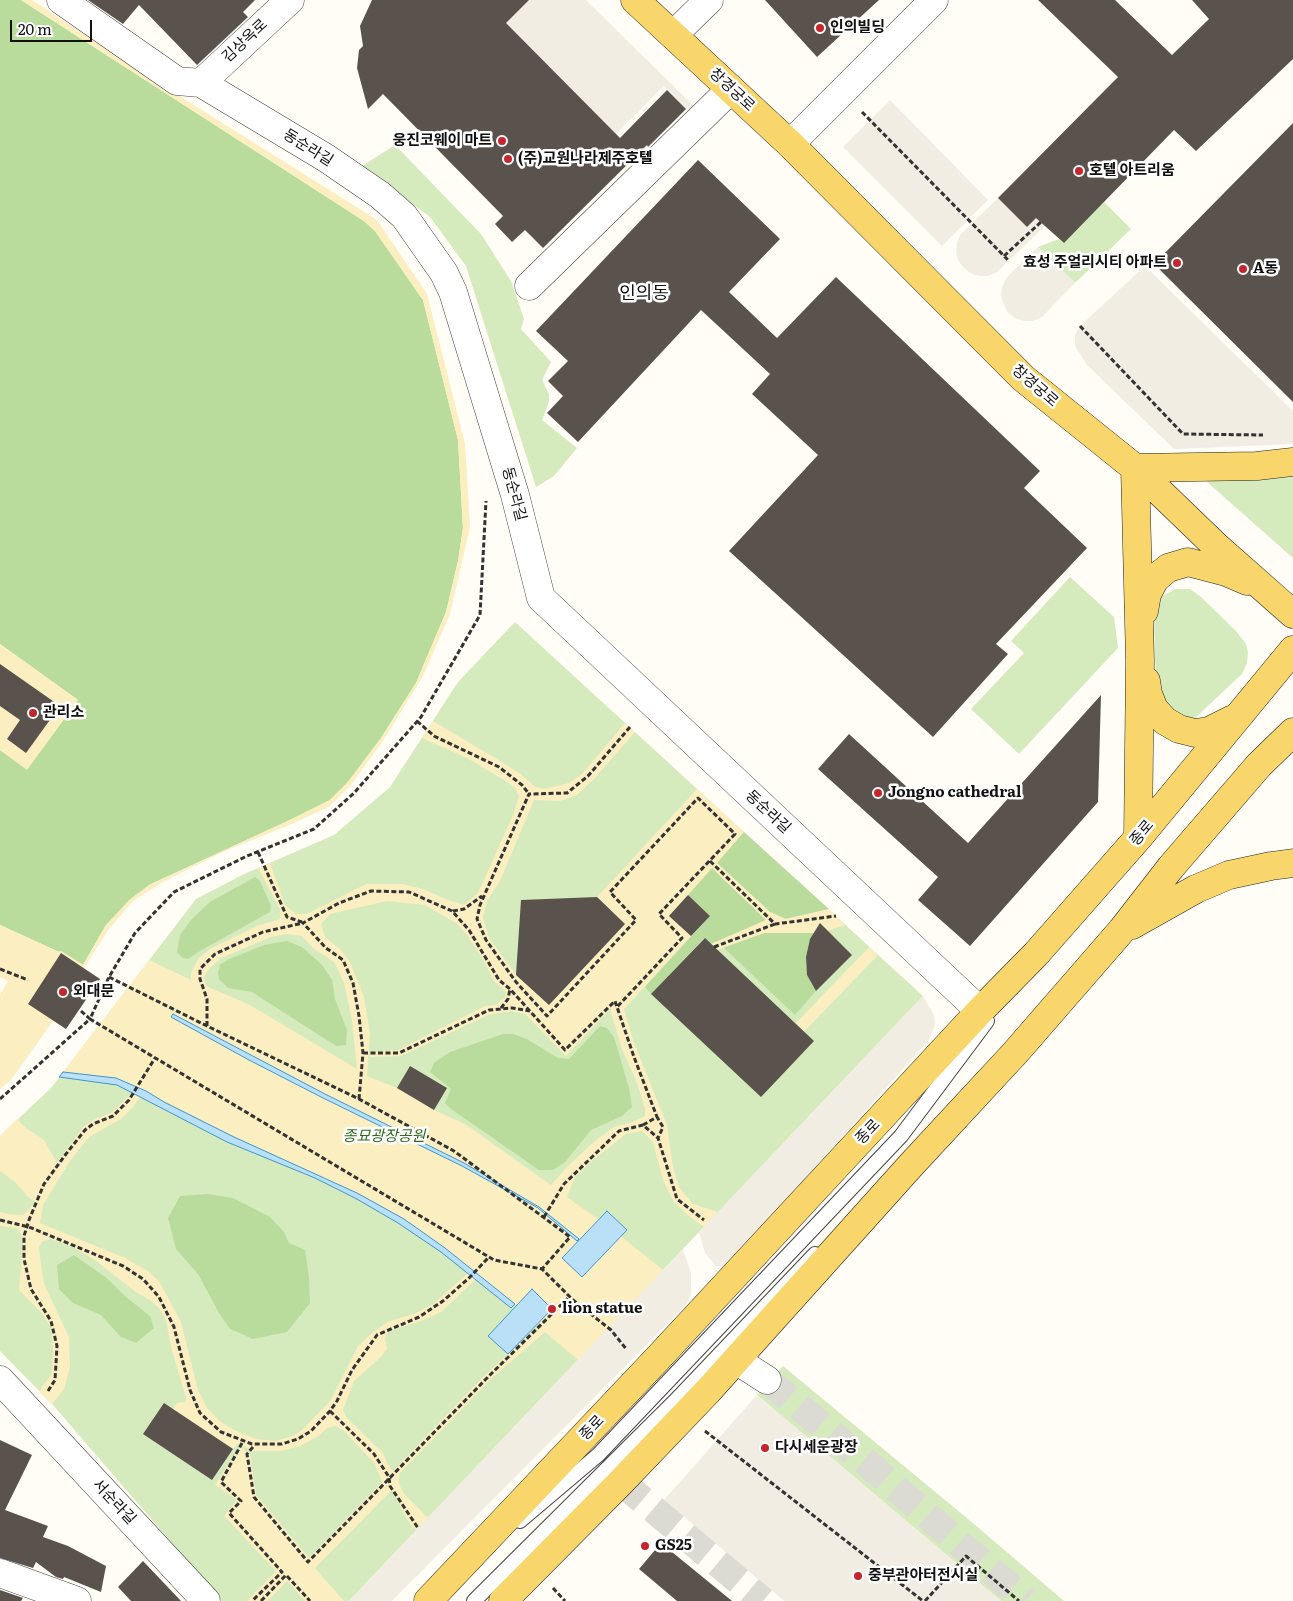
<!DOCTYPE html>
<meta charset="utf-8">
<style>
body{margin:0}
#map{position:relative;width:1293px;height:1601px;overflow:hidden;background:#fffdf5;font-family:Literata,serif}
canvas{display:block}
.scale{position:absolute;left:10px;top:20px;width:82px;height:22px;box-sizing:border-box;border:2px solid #111;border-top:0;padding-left:6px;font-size:15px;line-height:18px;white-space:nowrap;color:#111;-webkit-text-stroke:4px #fff;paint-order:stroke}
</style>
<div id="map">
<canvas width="1293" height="1601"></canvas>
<div class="scale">20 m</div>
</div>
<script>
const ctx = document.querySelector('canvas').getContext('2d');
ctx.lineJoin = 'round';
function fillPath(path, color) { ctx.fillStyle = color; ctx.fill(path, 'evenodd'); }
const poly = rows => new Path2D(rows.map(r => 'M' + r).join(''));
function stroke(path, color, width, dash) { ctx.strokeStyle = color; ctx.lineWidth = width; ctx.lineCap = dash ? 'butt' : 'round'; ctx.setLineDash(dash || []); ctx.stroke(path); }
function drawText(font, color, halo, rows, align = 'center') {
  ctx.font = font + ' Literata,"Noto Sans KR",serif'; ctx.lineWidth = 5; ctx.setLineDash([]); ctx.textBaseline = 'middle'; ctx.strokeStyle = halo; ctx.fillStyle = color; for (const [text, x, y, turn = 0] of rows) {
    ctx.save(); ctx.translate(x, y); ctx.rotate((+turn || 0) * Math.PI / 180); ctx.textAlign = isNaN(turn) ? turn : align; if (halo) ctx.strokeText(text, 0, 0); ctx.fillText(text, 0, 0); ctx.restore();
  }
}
fillPath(poly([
 [395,145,481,234,511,281,524,319,521,329,551,362,542,380,549,394,549,402,542,420,577,448,554,476,536,487,466,266,430,217,362,166],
 [1104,202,1131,229,1075,283,1038,247,1059,239,1063,243],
 [1208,476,1293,476,1293,558,1206,481],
 [1070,577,1114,617,1118,648,1019,754,971,709,1024,653,1011,641],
 [1175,589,1190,589,1201,597,1236,631,1246,644,1248,653,1247,663,1242,674,1194,719,1171,715,1156,689,1154,614,1159,598],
 [515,622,923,996,349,1601,222,1601,52,1404,0,1351,0,1136,51,1088,196,899,242,875,334,835,390,787,458,682],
 [783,1366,974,1524,1064,1601,1001,1601,757,1395]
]), '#d5ebbd');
fillPath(poly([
 [0,0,21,0,364,221,375,231,423,300,458,440,463,528,458,561,446,612,416,683,381,738,348,782,330,800,292,819,149,885,106,925,83,965,61,951,59,952,0,925,0,750,27,769,78,700,0,644],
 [744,832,829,909,785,919,770,912,716,862],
 [712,868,766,920,711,944,704,938,651,994,645,987,710,916,688,895],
 [255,877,260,881,271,906,270,912,200,951,188,959,183,958,177,952,180,935,191,920,210,902],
 [764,933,814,933,810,939,806,957,807,975,816,991,795,1015,723,947],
 [287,941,302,947,322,965,332,980,335,999,347,1030,346,1045,336,1046,252,992,228,988,219,979,218,973,220,965,229,959,264,945],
 [600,1026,607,1028,614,1037,629,1088,632,1107,622,1116,591,1130,565,1162,553,1170,539,1170,451,1109,445,1103,451,1089,430,1072,434,1063,450,1052,503,1034,513,1034,527,1039,558,1058,569,1059],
 [208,1194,233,1198,270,1217,284,1232,289,1243,305,1250,309,1277,310,1303,287,1332,253,1339,230,1329,219,1313,198,1274,176,1249,168,1218,180,1196],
 [74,1255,108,1279,126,1297,150,1316,154,1328,136,1343,121,1337,101,1315,73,1303,59,1289,57,1265]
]), '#b9dc9c');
fillPath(poly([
 [21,0,32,0,173,92,377,220,427,294,465,444,470,527,450,614,423,676,383,741,350,786,330,806,294,823,225,851,163,882,133,901,108,930,84,968,100,979,66,1029,53,1021,11,1080,0,1089,0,995,8,981,0,977,0,925,59,952,61,951,83,965,106,925,129,900,149,885,292,819,330,800,348,782,381,738,416,683,446,612,458,561,463,528,458,440,423,300,375,231,364,221],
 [0,644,78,700,27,770,0,750],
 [433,721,497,759,519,773,536,787,544,789,569,783,582,774,625,723,635,732,594,779,577,795,560,801,534,800,500,881,487,901,483,918,489,938,516,975,549,1005,625,924,597,897,697,789,744,832,717,863,770,912,786,919,829,909,845,925,827,931,819,923,814,933,764,933,717,950,711,944,766,920,712,868,669,916,691,936,624,1009,633,1040,667,1125,673,1167,679,1187,693,1204,718,1212,704,1227,690,1217,674,1202,663,1180,653,1142,642,1131,626,1134,592,1161,575,1177,567,1197,612,1229,663,1270,611,1330,578,1360,545,1332,492,1378,399,1474,399,1484,404,1494,428,1518,416,1530,408,1521,392,1490,315,1568,344,1601,305,1601,287,1581,268,1601,247,1601,276,1571,224,1516,237,1500,215,1485,240,1447,250,1454,256,1495,309,1558,382,1482,375,1464,343,1430,335,1426,327,1428,319,1436,300,1446,281,1451,252,1451,238,1443,233,1449,173,1409,177,1403,185,1402,186,1398,171,1347,166,1320,159,1308,150,1300,137,1293,95,1260,73,1247,51,1239,43,1241,39,1247,40,1258,44,1284,69,1337,70,1367,64,1389,52,1404,39,1392,52,1373,53,1349,51,1327,40,1311,19,1290,23,1244,21,1234,17,1228,0,1226,0,1212,7,1214,23,1215,36,1202,28,1197,15,1182,0,1171,0,1136,17,1119,26,1128,44,1140,57,1163,83,1127,95,1119,111,1113,124,1101,136,1087,116,1078,63,1072,149,960,191,980,191,973,198,959,210,949,257,926,280,919,280,909,258,868,270,863,285,905,296,914,307,914,366,884,403,884,423,889,448,900,464,905,478,893,513,815,519,796,515,788,504,780,467,758,422,738],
 [387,901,425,905,456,923,467,935,481,956,495,982,506,992,505,998,495,1005,485,1006,398,1050,370,1052,370,1057,401,1056,488,1015,511,1011,525,1014,566,1056,610,1009,622,1049,637,1083,645,1108,645,1116,633,1122,614,1127,596,1140,569,1165,551,1185,465,1124,434,1110,397,1088,367,1076,370,1033,364,997,350,962,340,949,325,937,321,924,330,914],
 [287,934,302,936,313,948,334,962,344,983,352,1020,357,1069,250,1005,206,986,204,977,209,969,221,958,271,937],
 [145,1091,234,1137,357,1193,404,1219,445,1248,515,1304,539,1326,483,1377,393,1471,388,1465,383,1453,346,1417,343,1410,354,1381,381,1357,387,1349,385,1338,388,1331,421,1321,441,1312,476,1279,468,1273,433,1304,416,1313,387,1322,371,1334,358,1346,331,1400,303,1429,295,1435,276,1441,256,1439,234,1430,220,1421,207,1408,198,1390,181,1322,159,1281,148,1271,125,1258,40,1223,43,1205,70,1161,89,1137,121,1119,133,1107],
 [869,947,878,955,804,1032,795,1024]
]), '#fbeec1');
fillPath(poly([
 [529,0,586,0,704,116,698,121,664,86,616,134,506,23],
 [890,100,988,200,942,246,843,147],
 [998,198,1027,226,1036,217,1045,226,997,272,988,276,979,276,970,273,963,267,958,260,956,252,957,243,960,235,966,229],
 [1038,247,1075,283,1042,317,1033,321,1024,321,1015,318,1007,312,1001,297,1002,288,1005,280,1010,274],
 [1145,266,1293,411,1293,444,1174,449,1087,365,1075,346,1075,335,1080,326],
 [923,996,934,1015,935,1025,929,1040,726,1267,716,1266,705,1253,699,1232],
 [683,1249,691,1273,691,1294,686,1305,392,1601,349,1601],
 [757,1395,948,1556,1001,1601,784,1601,664,1500]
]), '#f1ede2');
const water = poly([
 [173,1014,325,1094,464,1163,539,1207,579,1239,577,1241,538,1208,462,1166,323,1098,249,1060,171,1017,173,1014],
 [63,1072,116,1078,146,1091,164,1102,234,1137,357,1193,404,1219,445,1248,515,1304,511,1308,441,1252,398,1223,355,1198,315,1178,227,1142,117,1085,59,1077,63,1072],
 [607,1211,627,1230,582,1277,562,1258,607,1211],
 [532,1289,552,1309,508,1354,488,1336,532,1289]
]);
fillPath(water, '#b9e0f7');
stroke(water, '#3f96cf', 1);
fillPath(poly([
 [88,0,255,0,243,12,248,17,197,65,139,5,123,24],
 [372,0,529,0,506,23,620,138,667,90,686,109,648,147,647,145,543,248,525,230,512,242,495,224,503,216,383,94,368,109,357,68,359,50,363,46,360,26],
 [765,0,879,0,817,57],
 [1038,0,1115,0,1172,55,1209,19,1192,0,1293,0,1293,59,1196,151,1174,130,1064,243,1036,218,1027,227,998,198,1118,77],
 [1293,123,1293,402,1154,264],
 [698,160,780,239,729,292,777,338,836,277,1040,471,1024,488,1087,548,996,644,1008,654,933,737,729,551,818,455,752,394,770,374,701,310,578,442,547,413,563,396,548,381,568,361,536,331],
 [0,664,60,706,26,753,7,739,20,720,0,706],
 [1101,695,1098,802,970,946,918,900,938,877,818,769,849,734,968,843],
 [688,895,710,916,691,936,669,916],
 [597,897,625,924,549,1005,516,975,521,900],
 [820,923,852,955,816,991,807,975,806,957,810,939],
 [705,938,814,1041,761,1097,651,994],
 [61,953,100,979,66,1029,28,1004],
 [410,1066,447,1088,434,1110,397,1088],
 [164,1403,233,1449,212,1480,143,1434],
 [0,1440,32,1455,5,1510,48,1526,43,1537,68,1546,106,1566,101,1592,64,1577,63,1579,56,1577,36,1562,33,1568,0,1558],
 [661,1543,732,1601,677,1601,639,1569],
 [143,1561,181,1601,131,1601,118,1587],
 [0,1590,23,1598,21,1601,0,1601]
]), '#5a524d');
stroke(poly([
 [767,1380,868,1464,1026,1601],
 [621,1482,763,1601]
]), '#dbdad3', 28, [28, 14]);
const service = poly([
 [520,1521,598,1455,901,1136,987,1021],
 [474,1601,675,1401,815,1254]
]);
const minor = poly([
 [61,0,177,81,201,83,326,158,380,195,404,216,444,273,453,292,515,495,541,598,980,1011],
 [673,35,709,0],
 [790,144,934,0],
 [529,286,731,89],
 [736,1360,767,1380],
 [0,1380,206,1601],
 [0,1573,77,1601]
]);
const tertiary = poly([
 [201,83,290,0]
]);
const primary = poly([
 [635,0,790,144,1023,378,1135,468,1217,547,1293,614],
 [1135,468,1140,660,1138,838],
 [1135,468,1257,466,1293,462],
 [1144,611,1147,594,1155,579,1168,568,1188,562,1226,572,1247,581],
 [1146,681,1148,694,1154,709,1165,721,1179,729,1195,733,1209,731,1233,719],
 [1132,925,1196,889,1229,875,1271,866,1293,863],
 [428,1601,660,1356,980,1011,1036,954,1138,838,1293,650],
 [503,1601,621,1482,708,1391,912,1164,1015,1053,1122,930,1171,867,1259,765,1293,732]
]);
stroke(service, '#444', 16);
stroke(minor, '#444', 29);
stroke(tertiary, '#444', 29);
stroke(primary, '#222', 29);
stroke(poly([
 [862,112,1009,261],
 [1004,256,1041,222],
 [1080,326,1183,434,1263,435],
 [417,721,434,736,499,767,522,785,529,794],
 [630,727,588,776,567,793,529,794,480,905,477,919,486,940,516,982,547,1016,636,920,610,892,698,798,735,834,659,914,682,938,617,1007,634,1057,657,1117],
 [258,852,287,917,302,922],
 [710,861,775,924,836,916],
 [453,911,464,909,482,896],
 [714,947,775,924],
 [0,969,28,980],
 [109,977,207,1026,359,1099,454,1151,570,1237,542,1269],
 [501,1008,508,999,510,989],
 [81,1011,90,1019,109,977,135,933,174,892,247,856,314,829,354,793,421,717,480,615,486,501],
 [207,1026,207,999,200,979,200,969,215,954,263,932,303,923],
 [363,1053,399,1053,489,1010,512,1008,530,1011],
 [0,1099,90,1019,494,1260,542,1269,573,1300,611,1330,627,1350],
 [359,1099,363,1053,359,1016,353,983,343,960,326,948,303,923,339,903,371,891,409,892,452,911,469,930,499,980,510,989,565,1050,615,1001,617,1007],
 [643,1125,657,1117,663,1127,658,1138],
 [544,1217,564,1184,619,1131,643,1125,658,1138,677,1199,704,1220],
 [0,1220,29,1227,123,1266,143,1279,159,1297,174,1327,190,1390,200,1413,221,1432,252,1444,282,1444,298,1439,311,1431,330,1411,337,1401,352,1370,377,1335,419,1317,443,1301,469,1278,489,1257],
 [48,1391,55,1380,57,1346,51,1321,31,1289,24,1259,24,1236,29,1220,44,1184,66,1154,85,1130,93,1124,113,1116,129,1100,155,1058],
 [330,1411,374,1454,389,1477,390,1486,418,1528],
 [705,1431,923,1601],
 [242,1443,221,1482,241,1501,229,1513,282,1572,252,1601],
 [253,1447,247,1454,254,1497,308,1562,485,1380,570,1296],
 [553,1588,565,1601],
 [261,1601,286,1575,310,1601],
 [925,1601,966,1556,1019,1601]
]), '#333', 3, [5, 2.5]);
stroke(service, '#fff', 14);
stroke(minor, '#fff', 28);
stroke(tertiary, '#fff', 28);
stroke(primary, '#f9d66b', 28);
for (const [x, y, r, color] of [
 [820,28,5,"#c4262e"],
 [502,141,5,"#c4262e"],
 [508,159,5,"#c4262e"],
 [1079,171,5,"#c4262e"],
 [1177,263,5,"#c4262e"],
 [1243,269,5,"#c4262e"],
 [33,713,5,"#c4262e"],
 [878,793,5,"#c4262e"],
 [63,992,5,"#c4262e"],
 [552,1309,5,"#c4262e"],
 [765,1448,5,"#c4262e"],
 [645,1546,5,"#c4262e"],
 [858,1576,5,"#c4262e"]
]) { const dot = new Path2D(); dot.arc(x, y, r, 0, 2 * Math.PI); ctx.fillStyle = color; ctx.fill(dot); stroke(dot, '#fff', 2); }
drawText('bold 15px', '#111', '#fff', [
 ["인의빌딩",830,28],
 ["웅진코웨이 마트",492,141,"right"],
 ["(주)교원나라제주호텔",518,159],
 ["호텔 아트리움",1089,171],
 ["효성 주얼리시티 아파트",1167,263,"right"],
 ["A동",1253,269],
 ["관리소",43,713],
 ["Jongno cathedral",888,793],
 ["외대문",73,992],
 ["lion statue",562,1309],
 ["다시세운광장",775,1448],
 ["GS25",655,1546],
 ["중부관아터전시실",868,1576]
], 'left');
drawText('15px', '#111', '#fff', [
 ["김상옥로",245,41,-43],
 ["창경궁로",732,90,43],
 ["동순라길",308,148,32],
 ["창경궁로",1035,386,41],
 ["동순라길",514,494,75],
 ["동순라길",768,812,43],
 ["종로",1142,833,-50],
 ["종로",868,1132,-47],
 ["종로",592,1428,-47],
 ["서순라길",114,1502,47]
]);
drawText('italic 15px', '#2f6b1f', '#fff', [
 ["종묘광장공원",384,1137]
]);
drawText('18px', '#111', '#fff', [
 ["인의동",644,294]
]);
</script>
